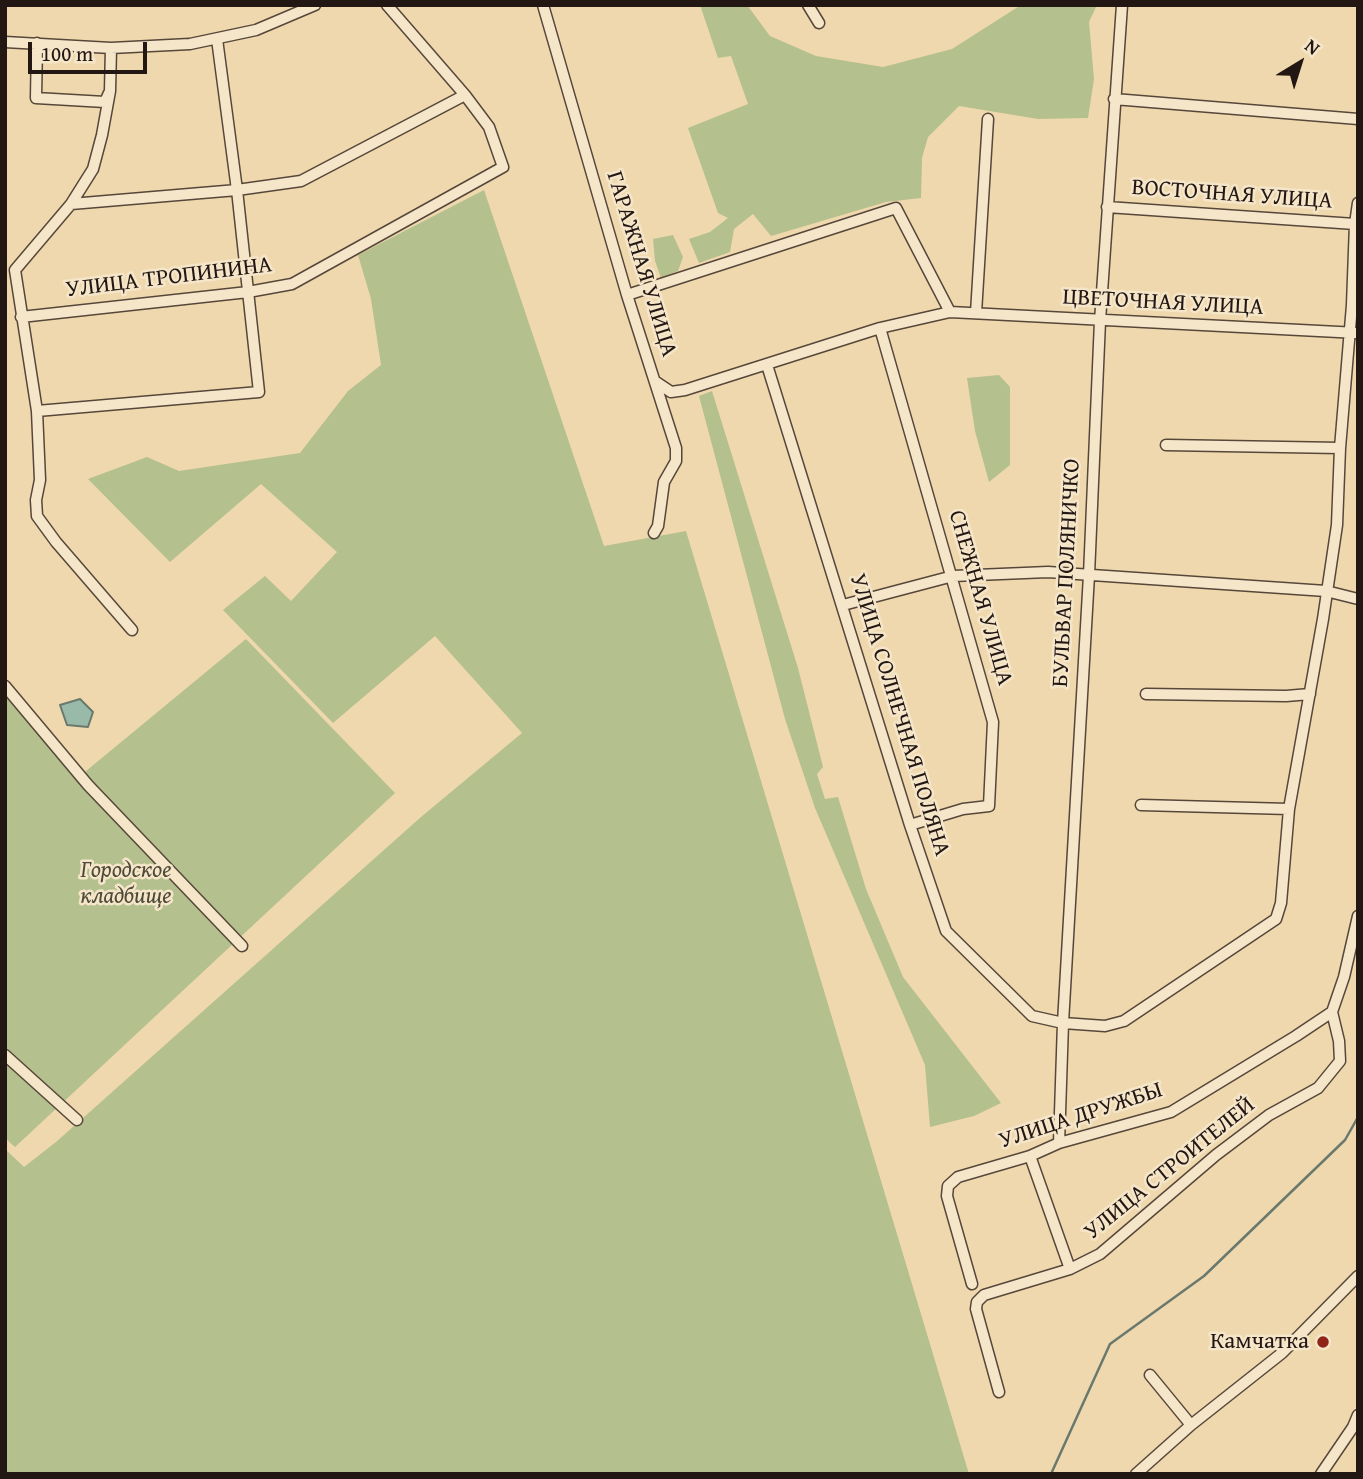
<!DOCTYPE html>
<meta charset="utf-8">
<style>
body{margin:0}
#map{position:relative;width:1363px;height:1479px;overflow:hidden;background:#efd8ad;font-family:"Gentium Book Plus",serif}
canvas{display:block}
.frame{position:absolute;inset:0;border:7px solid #231713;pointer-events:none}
.north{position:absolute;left:1265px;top:28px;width:70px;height:70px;-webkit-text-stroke:5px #f5e6ca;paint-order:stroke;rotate:38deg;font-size:19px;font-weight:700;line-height:28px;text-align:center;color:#231713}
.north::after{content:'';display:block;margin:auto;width:24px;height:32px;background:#231713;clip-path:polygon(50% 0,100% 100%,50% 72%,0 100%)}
.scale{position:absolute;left:28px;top:42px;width:119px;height:32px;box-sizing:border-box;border:4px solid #231713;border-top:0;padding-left:9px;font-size:21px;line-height:24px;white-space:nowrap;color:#231713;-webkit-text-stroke:5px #f5e6ca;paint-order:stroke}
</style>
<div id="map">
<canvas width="1363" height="1479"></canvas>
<div class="frame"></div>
<div class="north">N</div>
<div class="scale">100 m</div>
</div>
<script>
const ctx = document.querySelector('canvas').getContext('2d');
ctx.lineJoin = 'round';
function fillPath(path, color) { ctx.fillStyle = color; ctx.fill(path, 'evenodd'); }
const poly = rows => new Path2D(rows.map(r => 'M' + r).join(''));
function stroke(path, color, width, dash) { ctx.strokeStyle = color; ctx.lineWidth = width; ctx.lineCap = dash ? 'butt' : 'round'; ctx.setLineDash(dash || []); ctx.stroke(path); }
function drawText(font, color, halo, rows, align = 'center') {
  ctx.font = font + ' "Gentium Book Plus",serif'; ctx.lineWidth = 5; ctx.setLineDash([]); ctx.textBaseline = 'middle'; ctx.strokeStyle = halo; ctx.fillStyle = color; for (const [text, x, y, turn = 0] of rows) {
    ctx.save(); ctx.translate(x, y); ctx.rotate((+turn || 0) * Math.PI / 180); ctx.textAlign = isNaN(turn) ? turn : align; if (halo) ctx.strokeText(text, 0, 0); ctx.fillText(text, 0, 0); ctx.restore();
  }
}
fillPath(poly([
 [700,5,747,5,770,36,816,56,883,67,952,49,1021,5,1097,5,1089,22,1094,79,1088,118,1038,119,959,106,928,137,922,158,921,198,886,202,771,236,753,214,734,229,730,252,699,263,689,239,710,232,728,218,718,213,688,128,748,104,731,56,718,58],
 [484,190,604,546,686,531,969,1474,5,1474,5,1149,24,1167,56,1142,421,817,522,733,435,636,333,723,223,610,265,576,291,601,337,552,261,484,170,562,88,479,147,457,179,471,300,453,348,391,381,365,371,299,358,255],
 [673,235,683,257,678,271,661,278,655,261,653,239],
 [999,375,1010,387,1010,465,989,482,975,431,967,378],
 [712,391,798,668,823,767,817,774,825,799,838,797,866,889,903,977,1001,1103,974,1116,930,1127,925,1065,815,808,785,719,699,396],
 [246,639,395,793,15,1147,5,1138,5,696,80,776]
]), '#b4c08d');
const water = poly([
 [80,699,93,712,88,727,67,725,60,705,80,699]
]);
fillPath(water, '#9abaa9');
stroke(water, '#6a796d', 2);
stroke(poly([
 [1051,1474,1110,1344,1204,1276,1345,1140,1358,1117]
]), '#6a796d', 2.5);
const minor = poly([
 [543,5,627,295,676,448,676,461,664,482,658,526,654,533],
 [808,5,819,23],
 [5,42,111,48,190,44,256,30,315,5],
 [37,43,36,98,105,102,109,93],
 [111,48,110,91,102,135,93,169,71,204,15,270,37,411,40,480,36,500,37,516,56,542,132,630],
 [1114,99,1358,119],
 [71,204,237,190,301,181,465,95],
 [1107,207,1355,224],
 [627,295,896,208,950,312],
 [976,313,988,119],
 [21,317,248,292,292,284,503,167,489,127,465,95,387,5],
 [880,328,993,722,989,806,963,809,910,825],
 [767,365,910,825,946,931,1032,1016,1063,1023,1105,1026,1124,1021,1276,919,1281,903,1289,809,1323,619,1337,525,1340,448,1352,305,1355,224,1358,203],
 [656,382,671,392,685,390,880,328,950,312,1358,333],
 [37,411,259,392,237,190,217,39],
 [1166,445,1340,448],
 [843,605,953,576,1048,572,1326,591,1358,599],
 [5,686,88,785,242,946],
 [1146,694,1286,696,1310,694],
 [1141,805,1289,809],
 [5,1055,77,1120],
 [1059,1143,1063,1023,1089,575,1100,321,1122,5],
 [1030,1156,1070,1269],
 [972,1284,947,1196,948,1186,958,1177,1030,1156,1059,1143,1171,1112,1296,1036,1332,1012,1344,977,1358,916],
 [1150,1375,1191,1425],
 [999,1392,976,1309,977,1302,984,1295,1070,1269,1100,1254,1216,1155,1269,1115,1318,1088,1340,1061,1339,1041,1332,1012],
 [1136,1474,1191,1425,1282,1353,1358,1276],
 [1321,1474,1353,1427,1358,1415]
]);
stroke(minor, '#56473a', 13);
stroke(minor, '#f5e6ca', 10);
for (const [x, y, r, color] of [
 [1323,1342,7,"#8f2418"]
]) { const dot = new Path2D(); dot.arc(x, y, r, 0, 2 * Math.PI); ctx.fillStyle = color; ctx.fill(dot); stroke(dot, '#f5e6ca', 2.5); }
drawText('23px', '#231713', '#f5e6ca', [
 ["ВОСТОЧНАЯ УЛИЦА",1232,195,4],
 ["ГАРАЖНАЯ УЛИЦА",641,264,73],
 ["УЛИЦА ТРОПИНИНА",169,278,-7],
 ["ЦВЕТОЧНАЯ УЛИЦА",1163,303,3],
 ["БУЛЬВАР ПОЛЯНИЧКО",1067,573,-87],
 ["СНЕЖНАЯ УЛИЦА",980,598,74],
 ["УЛИЦА СОЛНЕЧНАЯ ПОЛЯНА",899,715,73],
 ["УЛИЦА ДРУЖБЫ",1081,1116,-18],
 ["УЛИЦА СТРОИТЕЛЕЙ",1170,1169,-39]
]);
drawText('italic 23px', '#4e4a38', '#f5e6ca', [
 ["Городское",126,871],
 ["кладбище",126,897]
]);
drawText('23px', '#231713', '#f5e6ca', [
 ["Камчатка",1309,1342]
], 'right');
</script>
